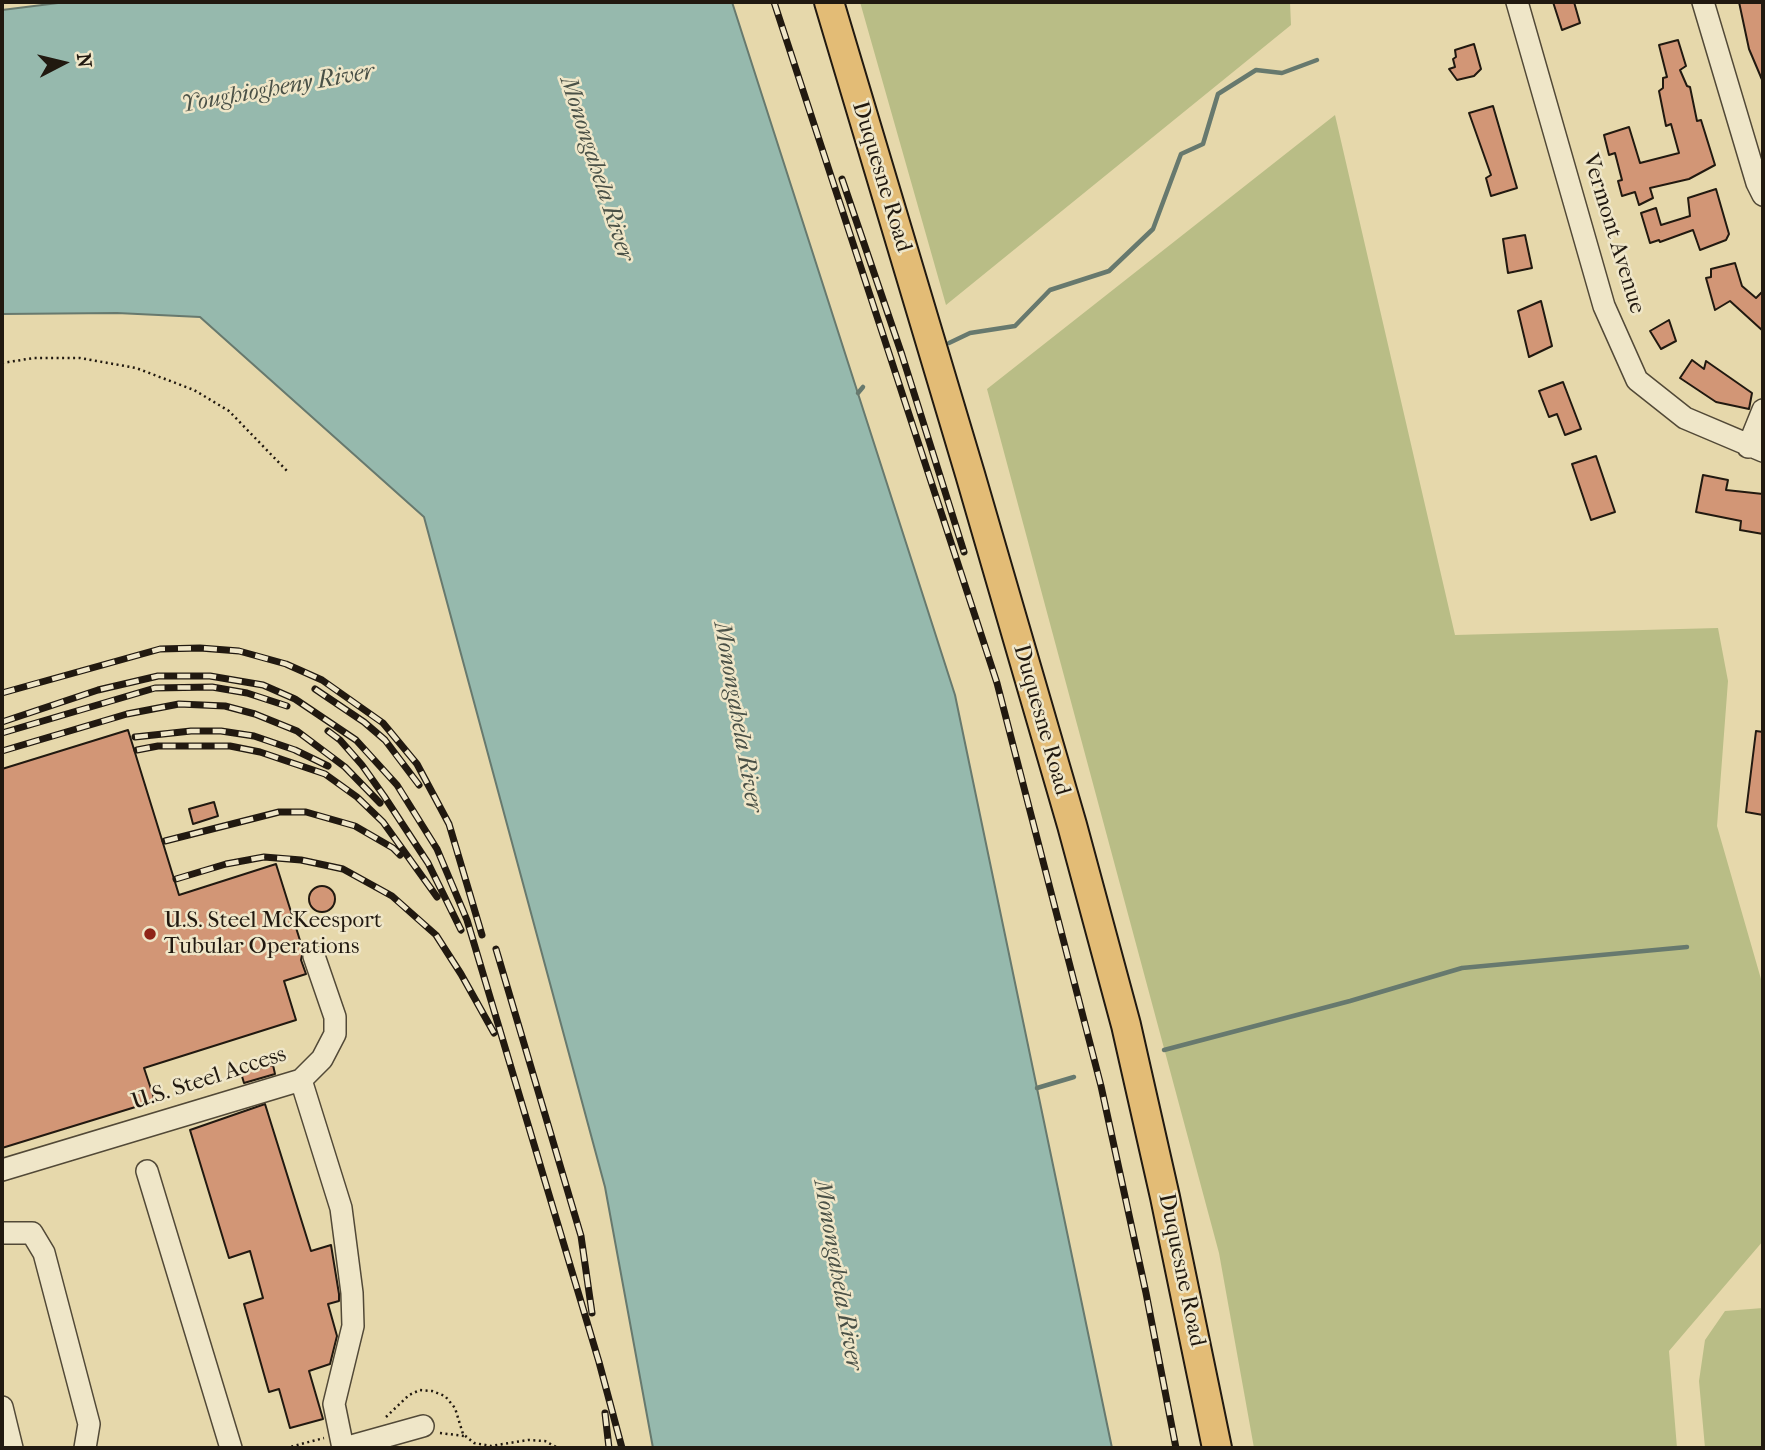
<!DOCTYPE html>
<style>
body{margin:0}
#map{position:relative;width:1765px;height:1450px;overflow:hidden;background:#e6d8ab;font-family:"IM FELL French Canon",serif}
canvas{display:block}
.frame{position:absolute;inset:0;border:4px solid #211910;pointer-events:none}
.north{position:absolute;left:28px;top:28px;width:70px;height:70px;-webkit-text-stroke:5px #efe6c8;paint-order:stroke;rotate:83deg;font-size:19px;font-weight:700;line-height:28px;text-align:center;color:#211910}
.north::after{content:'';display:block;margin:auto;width:24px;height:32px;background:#211910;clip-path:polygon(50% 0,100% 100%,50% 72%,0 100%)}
</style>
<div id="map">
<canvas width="1765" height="1450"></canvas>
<div class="frame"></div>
<div class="north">N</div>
</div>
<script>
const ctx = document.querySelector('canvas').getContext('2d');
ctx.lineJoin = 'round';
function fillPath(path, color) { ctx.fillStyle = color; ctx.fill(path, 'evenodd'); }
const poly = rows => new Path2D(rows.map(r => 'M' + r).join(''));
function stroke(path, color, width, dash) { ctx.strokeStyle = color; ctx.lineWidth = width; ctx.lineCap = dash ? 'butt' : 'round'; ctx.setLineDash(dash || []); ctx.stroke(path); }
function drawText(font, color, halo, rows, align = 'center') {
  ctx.font = font + ' "IM FELL French Canon",serif'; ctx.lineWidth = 5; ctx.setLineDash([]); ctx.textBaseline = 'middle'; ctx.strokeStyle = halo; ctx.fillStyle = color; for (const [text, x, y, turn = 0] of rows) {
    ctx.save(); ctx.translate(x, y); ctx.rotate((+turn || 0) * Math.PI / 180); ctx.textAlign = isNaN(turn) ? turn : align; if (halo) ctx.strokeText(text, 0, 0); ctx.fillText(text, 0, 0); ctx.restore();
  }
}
fillPath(poly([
 [860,2,1290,2,1291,25,946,305],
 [1335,115,1455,635,1718,628,1728,681,1717,826,1763,986,1763,1241,1669,1351,1677,1448,1254,1448,1219,1253,987,389],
 [1763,1308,1763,1448,1705,1448,1699,1381,1705,1340,1725,1311]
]), '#b9bd86');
const water = poly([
 [66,2,732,2,955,695,1112,1448,653,1448,605,1187,424,517,200,317,117,313,2,314,2,10,66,2]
]);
fillPath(water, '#96b9ad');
stroke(water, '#67796e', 2);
stroke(poly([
 [949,343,970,333,1015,326,1050,290,1109,271,1153,229,1181,154,1203,144,1218,94,1256,70,1282,73,1317,60],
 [858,393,863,387],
 [1164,1050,1350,1001,1462,968,1687,947],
 [1037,1088,1074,1077]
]), '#67796e', 4.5);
const building = poly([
 [1553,2,1574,2,1580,23,1562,30,1553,2],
 [1739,2,1763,2,1763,82,1749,49,1739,2],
 [1678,40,1686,66,1680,70,1687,86,1690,87,1697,121,1701,120,1715,165,1689,179,1650,188,1653,198,1639,205,1635,192,1622,196,1618,181,1622,180,1615,153,1609,155,1604,135,1629,127,1640,163,1679,153,1671,124,1666,126,1659,91,1663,88,1663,78,1667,77,1659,45,1678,40],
 [1474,44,1481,69,1474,76,1457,80,1449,69,1455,67,1453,59,1456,57,1455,50,1474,44],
 [1493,106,1517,188,1491,196,1486,178,1491,175,1469,113,1493,106],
 [1716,189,1729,234,1726,240,1700,250,1693,230,1660,242,1659,240,1650,243,1641,213,1656,208,1661,225,1690,216,1688,198,1716,189],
 [1525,235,1532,268,1508,273,1503,239,1525,235],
 [1735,263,1742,286,1756,298,1763,291,1763,331,1730,301,1715,310,1706,278,1711,277,1711,269,1735,263],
 [1541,301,1552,346,1529,357,1518,311,1541,301],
 [1669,320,1676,341,1661,349,1650,331,1669,320],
 [1692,360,1704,369,1706,361,1752,393,1749,409,1716,402,1680,378,1692,360],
 [1563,382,1581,429,1565,435,1557,414,1549,417,1539,391,1563,382],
 [1596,456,1615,512,1591,520,1572,464,1596,456],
 [1703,475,1728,480,1726,490,1763,494,1763,534,1740,530,1741,521,1696,512,1703,475],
 [128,730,179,895,276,864,303,950,301,960,306,974,284,981,296,1020,144,1068,155,1101,2,1148,2,769,128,730],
 [1756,731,1763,732,1763,815,1746,812,1756,731],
 [214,802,218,816,193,824,189,809,214,802],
 '309 899a13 13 0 1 1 26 0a13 13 0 1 1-26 0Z',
 [273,1065,275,1074,244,1083,241,1073,273,1065],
 [265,1104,311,1251,331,1245,339,1294,339,1301,328,1304,337,1336,330,1364,309,1371,323,1419,290,1428,279,1389,269,1392,244,1304,263,1298,250,1251,229,1258,190,1130,265,1104]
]);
fillPath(building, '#d29676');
stroke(building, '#211910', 2);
const minor = poly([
 [1517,2,1604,306,1637,380,1685,418,1763,451],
 [1703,2,1757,183,1763,195],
 [1748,447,1763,410],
 [301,1080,341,1208,352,1293,353,1326,334,1404,343,1448],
 [2,1170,301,1080,322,1059,335,1034,335,1017,314,956],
 [147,1171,231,1448],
 [2,1233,32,1233,44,1253,89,1424,85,1448],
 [2,1407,12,1448],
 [344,1448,423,1426]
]);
const major = poly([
 [829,2,970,474,1072,825,1126,1025,1165,1197,1217,1448]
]);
stroke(minor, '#524937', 24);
stroke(major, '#211910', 32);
stroke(poly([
 [2,363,34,358,80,358,136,368,194,390,229,411,289,473],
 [386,1417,409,1395,420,1390,432,1391,445,1396,455,1408,463,1434,474,1443,491,1446,528,1440,545,1441,558,1448],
 [440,1433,464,1436],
 [286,1448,324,1438]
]), '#211910', 2.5, [2, 3.5]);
stroke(minor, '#efe6c8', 21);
stroke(major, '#e3bc76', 28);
const rail = poly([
 [774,2,997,683,1101,1086,1146,1293,1176,1448],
 [842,179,902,355,964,552],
 [315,689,364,722,385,740,419,785],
 [2,693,160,649,200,648,239,651,286,664,322,680,383,723,417,764,449,824,482,935],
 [2,722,98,690,158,676,210,676,263,685,295,699,356,740,397,785,437,849,467,920,599,1362,622,1448],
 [328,731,340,740,362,765,384,796,428,863,461,930],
 [2,733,155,688,212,687,247,693,287,706],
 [135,737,191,731,221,731,254,736,295,750,328,766],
 [137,750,158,746,230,746,260,752,325,774,357,797,383,822,437,897],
 [2,751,127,714,179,704,225,706,255,714,297,731,345,767,380,803],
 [165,841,279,812,306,812,355,826,393,848,400,855],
 [176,879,226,864,264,857,301,860,343,869,392,896,436,935,461,974,494,1033],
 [496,949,581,1236,592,1313],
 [605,1413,609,1448]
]);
stroke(rail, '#211910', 7);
stroke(rail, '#efe6c8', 4.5, [13]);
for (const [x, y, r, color] of [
 [150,934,7,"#8f2418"]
]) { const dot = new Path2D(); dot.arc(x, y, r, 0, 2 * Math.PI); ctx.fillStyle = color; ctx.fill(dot); stroke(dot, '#efe6c8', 2.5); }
drawText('23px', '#211910', '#efe6c8', [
 ["Duquesne Road",881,177,73],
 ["Vermont Avenue",1613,234,73],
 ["Duquesne Road",1041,720,74],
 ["U.S. Steel Access",209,1079,-18],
 ["Duquesne Road",1181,1270,78]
]);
drawText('23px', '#211910', '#efe6c8', [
 ["U.S. Steel McKeesport",164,921],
 ["Tubular Operations",164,947]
], 'left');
drawText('italic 24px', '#4a5147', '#efe6c8', [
 ["Youghiogheny River",278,89,-10],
 ["Monongahela River",596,169,72],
 ["Monongahela River",737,717,80],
 ["Monongahela River",837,1275,80]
]);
</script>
